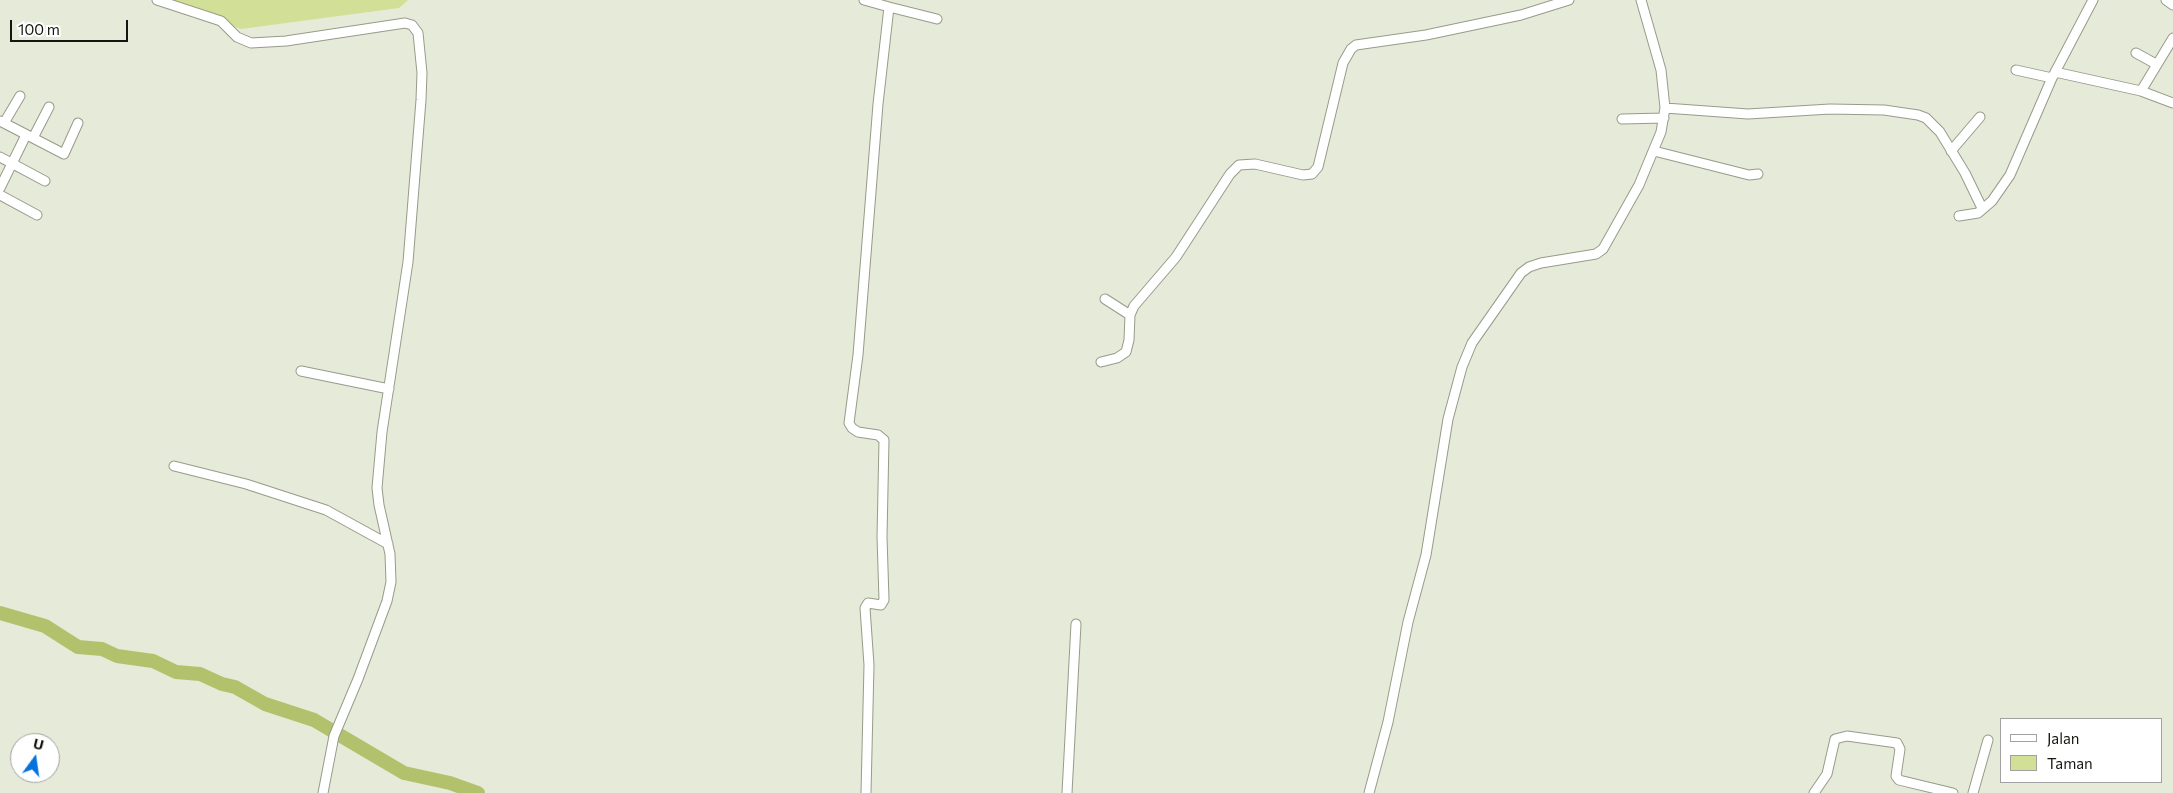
<!DOCTYPE html>
<style>
body{margin:0}
#map{position:relative;width:2173px;height:793px;overflow:hidden;background:#e6ead8;font-family:Commissioner,sans-serif}
canvas{display:block}
.legend{position:absolute;left:2000px;top:718px;width:162px;height:65px;box-sizing:border-box;background:#fff;border:1px solid #a1a29f;margin:0;padding:6px 9px;list-style:none;font-size:15px;color:#151610}
.legend li{display:flex;align-items:center;gap:10px;height:25px}
.legend b{width:25px;border:1px solid #a1a29f}
.north{position:absolute;left:10px;top:733px;width:50px;height:50px;box-sizing:border-box;background:#fff;border:1px solid #a1a29f;border-radius:50%;rotate:14deg;font-size:14px;font-weight:700;line-height:20px;text-align:center;color:#151610}
.north::after{content:'';display:block;margin:auto;width:18px;height:22px;background:#0573db;clip-path:polygon(50% 0,100% 100%,50% 72%,0 100%)}
.scale{position:absolute;left:10px;top:20px;width:118px;height:22px;box-sizing:border-box;border:2px solid #151610;border-top:0;padding-left:6px;font-size:15px;line-height:18px;white-space:nowrap;color:#151610;-webkit-text-stroke:4px #fff;paint-order:stroke}
</style>
<div id="map">
<canvas width="2173" height="793"></canvas>
<ul class="legend">
<li><b style="height:6px;background:#fff"></b>Jalan</li>
<li><b style="height:14px;background:#d1e096"></b>Taman</li>
</ul>
<div class="north">U</div>
<div class="scale">100 m</div>
</div>
<script>
const ctx = document.querySelector('canvas').getContext('2d');
ctx.lineJoin = 'round';
function fillPath(path, color) { ctx.fillStyle = color; ctx.fill(path, 'evenodd'); }
const poly = rows => new Path2D(rows.map(r => 'M' + r).join(''));
function stroke(path, color, width, dash) { ctx.strokeStyle = color; ctx.lineWidth = width; ctx.lineCap = dash ? 'butt' : 'round'; ctx.setLineDash(dash || []); ctx.stroke(path); }
fillPath(poly([
 [161,0,408,0,399,8,241,29]
]), '#d1e096');
stroke(poly([
 [0,613,45,626,78,647,102,649,117,656,153,661,176,672,200,674,222,684,235,687,265,704,314,720,404,773,450,783,478,793]
]), '#b2c26c', 14);
const street = poly([
 [157,0,221,21,237,37,251,43,286,41,405,23,412,25,418,33,422,73,421,100,408,262,382,432,377,488,379,505,390,554,391,582,387,601,358,679,334,736,323,793],
 [864,0,889,7,878,104,858,355,849,423,852,428,858,432,878,435,884,440,882,537,884,600,881,605,868,603,865,608,869,665,866,793],
 [2166,0,2173,5],
 [889,7,937,19],
 [2136,53,2156,64],
 [2016,70,2052,78],
 [2055,72,2141,91,2173,103],
 [2141,91,2173,38],
 [1665,108,1748,114,1830,109,1884,110,1918,115,1926,118,1940,132,1965,173,1982,208],
 [1622,119,1664,118],
 [0,121,64,154,78,123],
 [4,123,20,96],
 [33,138,49,107],
 [1654,151,1749,175,1758,174],
 [1951,151,1980,117],
 [0,157,45,181],
 [0,188,26,135],
 [0,195,37,215],
 [1959,216,1978,213,1992,201,2010,175,2052,78,2093,0],
 [1105,299,1130,315],
 [1101,362,1117,358,1126,352,1129,340,1130,315,1134,306,1176,257,1230,174,1239,165,1255,164,1303,175,1312,174,1318,167,1343,63,1351,49,1356,45,1426,35,1521,15,1569,0],
 [301,371,389,389],
 [174,466,246,484,326,510,388,544],
 [1067,793,1076,624],
 [1369,793,1388,722,1408,622,1426,555,1448,419,1462,367,1472,343,1521,273,1529,267,1541,263,1596,254,1603,249,1639,185,1661,132,1665,108,1661,70,1641,0],
 [1814,793,1827,774,1835,739,1847,736,1897,743,1900,749,1896,776,1899,780,1953,793],
 [1973,793,1988,740]
]);
stroke(street, '#979b8a', 11);
stroke(street, '#fff', 9);
</script>
